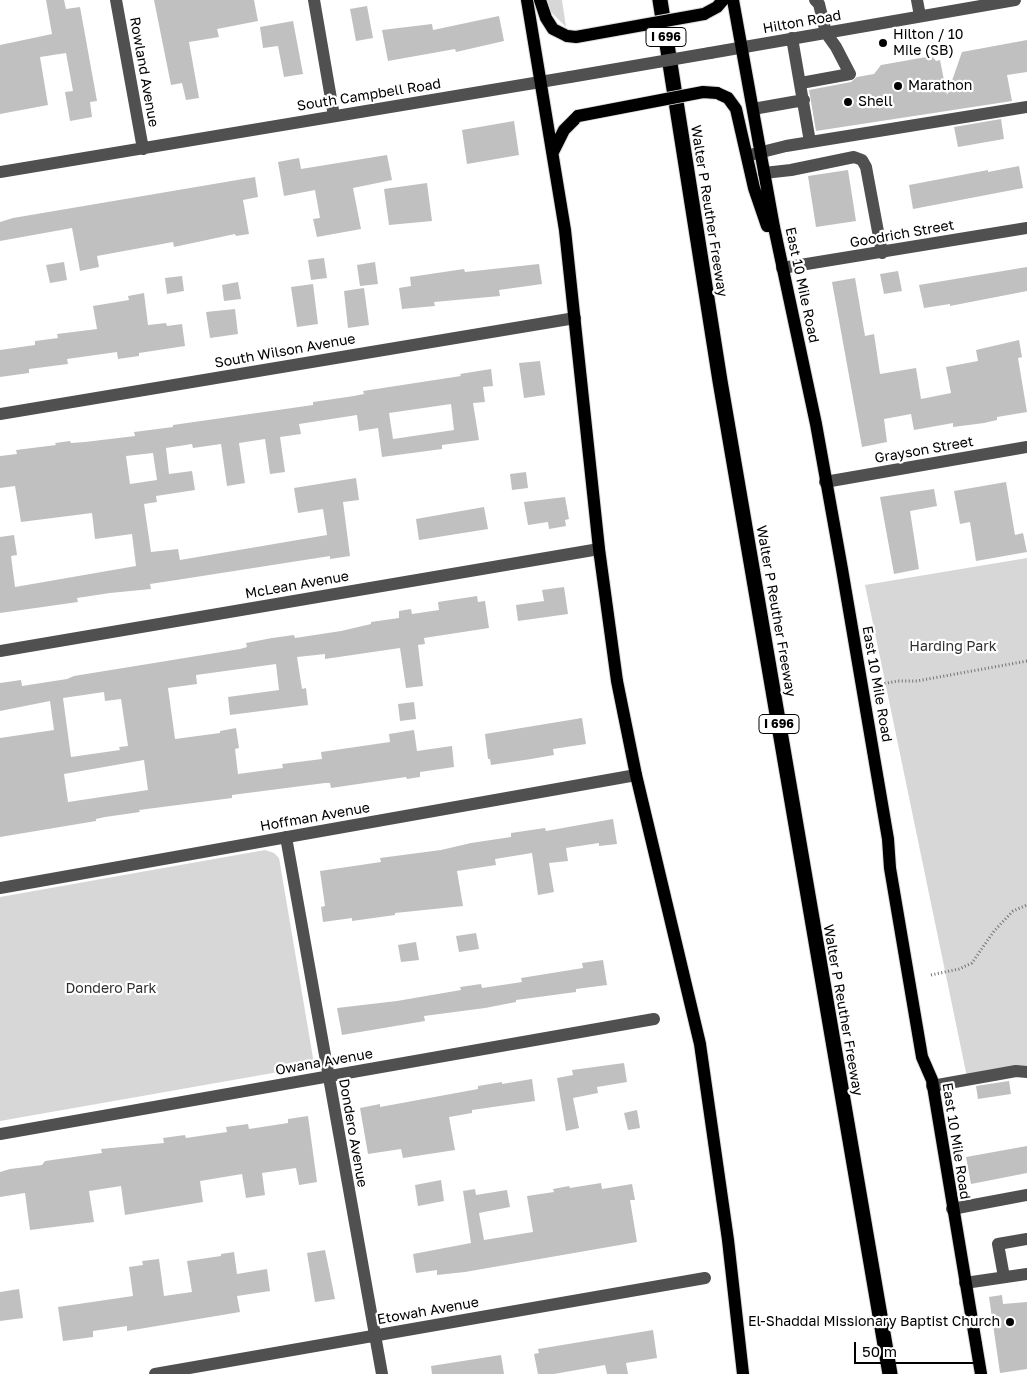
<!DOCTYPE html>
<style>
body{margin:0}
#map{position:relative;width:1027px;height:1374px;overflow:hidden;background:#fff;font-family:"Golos Text",sans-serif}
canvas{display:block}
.scale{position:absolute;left:854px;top:1342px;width:128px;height:22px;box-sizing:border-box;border:2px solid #000;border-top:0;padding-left:6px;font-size:15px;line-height:18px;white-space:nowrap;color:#000;-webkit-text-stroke:4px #fff;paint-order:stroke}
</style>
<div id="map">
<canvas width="1027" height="1374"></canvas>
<div class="scale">50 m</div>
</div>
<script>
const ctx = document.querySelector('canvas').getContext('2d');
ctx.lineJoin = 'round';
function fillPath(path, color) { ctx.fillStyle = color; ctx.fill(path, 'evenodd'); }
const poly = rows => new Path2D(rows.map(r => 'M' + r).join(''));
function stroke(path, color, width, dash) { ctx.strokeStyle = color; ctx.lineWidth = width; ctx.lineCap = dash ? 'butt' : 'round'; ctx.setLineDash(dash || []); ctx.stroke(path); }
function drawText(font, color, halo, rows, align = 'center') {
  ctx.font = font + ' "Golos Text",sans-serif'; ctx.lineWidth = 4.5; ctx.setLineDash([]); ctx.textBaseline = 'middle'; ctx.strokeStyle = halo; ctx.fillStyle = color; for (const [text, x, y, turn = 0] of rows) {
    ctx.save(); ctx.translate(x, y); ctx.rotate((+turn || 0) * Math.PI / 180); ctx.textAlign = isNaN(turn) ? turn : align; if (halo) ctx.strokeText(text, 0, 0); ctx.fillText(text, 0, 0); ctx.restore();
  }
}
fillPath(poly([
 [547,0,562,0,566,27,549,10],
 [1027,558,1027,1066,967,1077,865,585],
 [265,850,274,853,279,858,313,1058,312,1062,307,1067,0,1121,0,897]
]), '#d7d7d7');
fillPath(poly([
 [46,0,64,0,66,9,80,7,97,101,90,102,92,117,70,121,65,92,73,91,66,53,40,57,48,105,0,114,0,45,52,34],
 [154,0,254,0,258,21,217,29,219,37,189,42,199,98,186,100,182,83,171,85],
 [367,6,373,38,356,41,350,9],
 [499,16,504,41,456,52,455,49,388,61,382,30,432,24,433,30],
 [293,21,303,74,284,77,278,46,263,48,260,27],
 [1027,40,1027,72,1007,75,1012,101,816,131,809,90,851,82,857,77,874,74,881,65,932,56,936,61,940,60,947,95,962,52],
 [1001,119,1004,139,958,147,954,127],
 [514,121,519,155,467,164,462,130],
 [387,155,392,180,353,188,361,229,317,237,313,219,320,218,315,190,284,196,278,162,299,158,301,169],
 [1019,166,1023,188,913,209,909,185,988,170,988,172],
 [848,170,856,221,816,227,808,176],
 [255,177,258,197,243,200,249,234,236,236,235,234,174,247,173,242,97,256,99,267,80,271,72,228,0,241,0,222,13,218],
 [427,183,432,221,389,225,384,189],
 [324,258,327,278,311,280,308,260],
 [64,262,67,280,50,283,46,265],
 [375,262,378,284,360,286,357,265],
 [539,264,542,284,499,290,500,296,434,302,435,306,402,309,399,288,411,286,410,277,464,269,465,272],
 [1027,267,1027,291,950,306,950,304,924,308,919,285],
 [898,271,902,291,884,294,880,274],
 [182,276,184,291,167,294,165,278],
 [855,278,865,336,874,334,880,374,916,368,921,399,951,393,946,367,978,361,976,350,1019,340,1022,357,1018,358,1027,412,997,417,997,420,984,423,953,427,953,423,914,430,911,414,884,419,887,442,862,447,832,282],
 [238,282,241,299,224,301,222,285],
 [313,284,318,324,297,327,291,287],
 [364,288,369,325,348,328,344,291],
 [144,293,148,325,166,323,167,326,182,324,185,346,139,353,139,356,118,359,117,352,67,359,68,364,29,369,29,373,0,377,0,350,35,345,35,341,58,338,57,334,97,329,93,306,129,300,128,296],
 [235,309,238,334,210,338,206,312],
 [540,361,545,395,524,398,519,363],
 [491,369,493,386,483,387,485,402,473,403,479,440,442,445,442,449,382,457,378,428,359,431,357,415,299,424,301,434,280,437,285,472,270,474,265,439,239,443,245,483,227,486,221,444,193,448,192,444,166,448,169,474,192,471,195,490,156,496,157,502,144,504,151,552,178,549,180,560,327,535,323,509,298,513,294,488,356,478,359,500,343,502,350,556,330,559,330,556,183,579,150,584,151,589,110,593,77,598,78,602,0,613,0,537,14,535,17,555,11,556,15,587,136,566,132,534,95,539,92,513,21,522,15,486,0,488,0,456,17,454,16,450,56,445,55,443,70,441,71,443,85,442,135,436,134,432,173,427,173,425,313,405,313,402,354,396,364,394,363,391,461,376,460,374],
 [451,404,454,430,393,439,389,413],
 [153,453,157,480,130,484,126,456],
 [526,472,528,488,512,490,510,474],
 [1006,482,1015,535,1023,533,1027,552,976,561,970,522,960,524,954,491],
 [934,489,937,506,910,511,919,569,894,574,880,497],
 [565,497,569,519,565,520,566,526,549,529,548,522,528,525,524,502],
 [484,507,488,529,419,540,416,519],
 [564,587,568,614,518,621,516,605,544,601,542,590],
 [477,596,478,602,485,601,489,628,424,638,425,644,418,645,423,686,406,688,400,648,325,659,325,654,297,657,302,689,306,688,308,705,230,715,228,697,279,690,276,664,196,675,197,684,168,688,175,739,220,733,220,731,236,728,239,748,235,749,238,774,283,768,282,764,322,759,321,752,390,742,389,734,414,730,417,751,452,746,454,767,420,772,420,777,407,779,406,777,331,788,330,783,325,783,232,795,232,798,139,810,140,812,105,817,96,819,96,821,0,837,0,738,54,730,50,701,0,711,0,683,21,680,22,686,67,679,74,676,240,649,247,647,246,643,272,638,294,635,295,638,341,631,371,624,371,622,399,618,399,611,411,609,412,614,439,610,438,602],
 [104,692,105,701,121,699,128,746,119,747,120,750,71,757,63,698],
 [144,760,148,790,68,802,64,774],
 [414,702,416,719,400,721,398,704],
 [582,718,586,744,553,749,554,755,531,759,491,765,490,759,488,759,485,734],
 [613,819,617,844,599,846,599,843,566,848,568,861,549,863,554,892,538,895,532,853,495,859,496,865,457,871,463,906,395,913,395,915,352,921,352,918,323,922,321,907,325,906,320,871,381,862,380,858,441,850,471,843,511,837,511,833,545,828,546,831],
 [476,933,479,949,459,952,456,936],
 [416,942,419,960,401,962,398,945],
 [603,960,607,985,576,989,576,992,516,1000,516,1002,485,1008,424,1016,425,1021,342,1035,337,1008,397,1001,461,990,460,987,481,984,482,988,522,982,521,978,583,968,582,963],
 [624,1063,627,1082,597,1087,598,1093,573,1098,579,1128,566,1131,557,1078,573,1075,572,1070],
 [532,1079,535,1101,472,1110,472,1113,449,1117,455,1150,403,1158,401,1149,368,1154,360,1108,380,1104,380,1107,478,1089,478,1086,502,1082,502,1084],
 [1009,1081,1011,1094,978,1099,976,1086],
 [637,1110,640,1128,628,1130,624,1113],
 [308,1116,317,1182,299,1185,296,1168,262,1173,265,1195,246,1198,242,1174,200,1181,203,1202,125,1215,121,1186,89,1191,94,1222,30,1230,25,1193,0,1197,0,1172,10,1169,42,1165,45,1161,102,1153,101,1149,164,1143,163,1138,185,1135,186,1138,227,1132,226,1127,248,1124,249,1129,288,1123,288,1119],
 [1027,1146,1027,1173,971,1184,966,1157],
 [441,1180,444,1201,418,1206,415,1185],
 [601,1183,602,1189,632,1184,635,1200,630,1200,637,1242,465,1272,437,1275,437,1270,416,1273,413,1254,471,1243,463,1191,475,1189,476,1195,507,1190,510,1207,479,1213,484,1240,533,1232,527,1196,554,1192,553,1189,569,1186,570,1188],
 [325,1250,335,1299,315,1302,307,1253],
 [234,1252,237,1274,267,1269,270,1291,237,1296,240,1312,127,1331,127,1326,93,1331,93,1337,63,1341,58,1307,133,1296,129,1267,143,1265,142,1261,159,1259,164,1296,192,1292,187,1261,221,1256,221,1254],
 [19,1289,23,1318,0,1321,0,1292],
 [1002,1295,1003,1304,1027,1302,1027,1369,1000,1373,989,1297],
 [653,1330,657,1358,626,1363,628,1374,607,1374,605,1365,554,1374,538,1374,534,1354,539,1353,538,1349],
 [501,1355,504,1374,432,1374,431,1366]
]), '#c0c0c0');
const major = poly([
 [527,0,565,230,599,549,617,681,636,775,700,1044,728,1240,743,1374],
 [540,0,546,18,553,29,567,36],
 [733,0,774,227,816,424,842,569,888,839,890,868,922,1057,932,1080,981,1374],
 [704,14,717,7,723,0],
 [717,93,728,98,736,109,754,188,767,226],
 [553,152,564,130,578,116]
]);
const highway = poly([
 [660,0,720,381,890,1374]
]);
stroke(major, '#dbdbdb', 14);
stroke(highway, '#dbdbdb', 17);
stroke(poly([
 [881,684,898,681,917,681,1027,661],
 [931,975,959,969,972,963,994,931,1013,911,1027,905]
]), '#727272', 3, [1, 2.5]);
stroke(poly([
 [116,0,143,149],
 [314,0,334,116],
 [917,0,920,16],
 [792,38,810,142],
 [710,53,1015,0],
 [801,83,850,74,836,47,826,33,819,4,815,0],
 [753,109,804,100],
 [750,155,786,146,1027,107],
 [0,172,570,77],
 [764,173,791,170,854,157,862,160,866,167,882,253],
 [782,268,1027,228],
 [0,414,575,318],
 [825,482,1027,447],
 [0,651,599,549],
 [286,837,382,1374],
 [0,888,636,775],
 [932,1086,1016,1071,1027,1072],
 [0,1134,654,1019],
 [952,1209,1027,1195],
 [1004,1277,998,1244,1027,1239],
 [965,1283,1027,1274],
 [155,1374,705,1278]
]), '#505050', 12);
stroke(major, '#000', 12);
stroke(highway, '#000', 15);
const majorBridge = poly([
 [567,36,576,37,704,14],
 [578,116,703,92,717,93]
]);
stroke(majorBridge, '#dbdbdb', 14, []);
stroke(poly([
 [570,77,710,53]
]), '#505050', 12);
stroke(majorBridge, '#000', 12);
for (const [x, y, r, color] of [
 [883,43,5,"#000"],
 [898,86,5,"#000"],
 [848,102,5,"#000"],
 [1010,1322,5,"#000"]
]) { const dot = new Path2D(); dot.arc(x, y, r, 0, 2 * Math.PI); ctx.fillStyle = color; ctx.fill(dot); stroke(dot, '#fff', 2); }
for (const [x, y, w] of [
 [666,37,40],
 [779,724,40]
]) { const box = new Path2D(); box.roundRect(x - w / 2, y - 9.5, w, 19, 4); ctx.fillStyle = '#fff'; ctx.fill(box); stroke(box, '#000', 1); }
drawText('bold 12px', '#000', null, [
 ["I 696",666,37],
 ["I 696",779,724]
]);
drawText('14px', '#000', '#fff', [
 ["Hilton Road",802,22,-10],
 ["Rowland Avenue",144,72,80],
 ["South Campbell Road",369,95,-9],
 ["Walter P Reuther Freeway",709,211,81],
 ["Goodrich Street",902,234,-10],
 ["East 10 Mile Road",802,285,78],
 ["South Wilson Avenue",285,351,-10],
 ["Grayson Street",924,450,-10],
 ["McLean Avenue",297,585,-10],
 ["Walter P Reuther Freeway",776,611,80],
 ["East 10 Mile Road",877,684,80],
 ["Hoffman Avenue",315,817,-10],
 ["Walter P Reuther Freeway",843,1010,80],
 ["Owana Avenue",324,1062,-10],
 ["Dondero Avenue",353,1133,80],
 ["East 10 Mile Road",956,1141,81],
 ["Etowah Avenue",428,1311,-10]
]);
drawText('14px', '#000', '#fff', [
 ["Hilton / 10",893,35],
 ["Mile (SB)",893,51],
 ["Marathon",908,86],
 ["Shell",858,102],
 ["El-Shaddai Missionary Baptist Church",1000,1322,"right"]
], 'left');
drawText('14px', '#2e2e2e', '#fff', [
 ["Harding Park",953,647],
 ["Dondero Park",111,989]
]);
</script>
